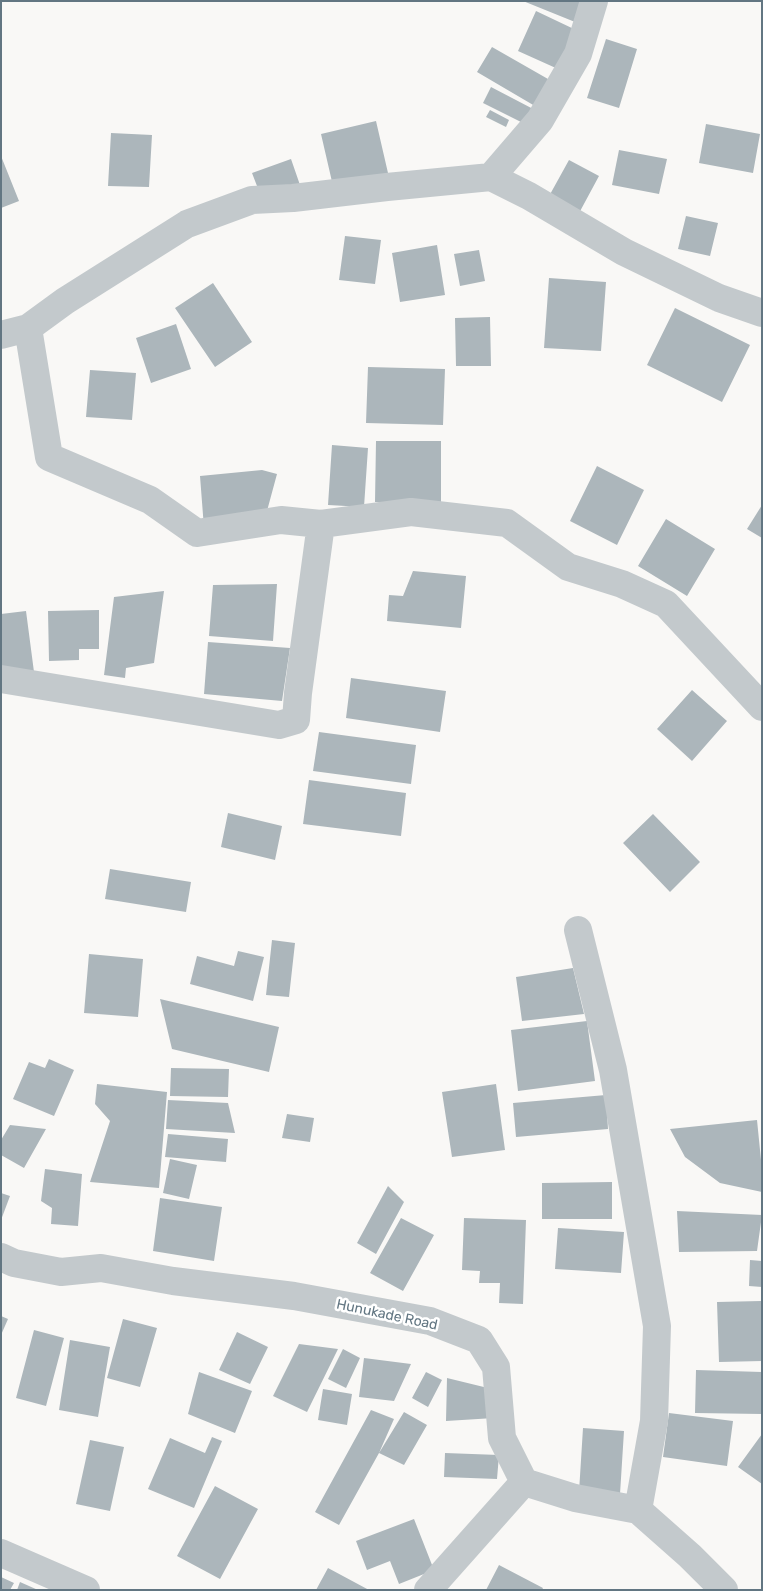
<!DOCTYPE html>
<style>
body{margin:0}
#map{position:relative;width:763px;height:1591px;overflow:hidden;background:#f9f8f6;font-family:Rubik,sans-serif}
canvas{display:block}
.frame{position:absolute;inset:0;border:2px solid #627682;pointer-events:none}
</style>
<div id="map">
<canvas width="763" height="1591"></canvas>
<div class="frame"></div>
</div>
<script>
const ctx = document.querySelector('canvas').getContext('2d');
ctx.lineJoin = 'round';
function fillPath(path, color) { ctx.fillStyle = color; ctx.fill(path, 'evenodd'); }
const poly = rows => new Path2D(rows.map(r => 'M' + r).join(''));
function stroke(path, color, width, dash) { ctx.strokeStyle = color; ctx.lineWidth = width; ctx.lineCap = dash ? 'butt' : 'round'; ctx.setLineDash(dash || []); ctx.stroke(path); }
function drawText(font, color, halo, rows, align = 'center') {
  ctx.font = font + ' Rubik,sans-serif'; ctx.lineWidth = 5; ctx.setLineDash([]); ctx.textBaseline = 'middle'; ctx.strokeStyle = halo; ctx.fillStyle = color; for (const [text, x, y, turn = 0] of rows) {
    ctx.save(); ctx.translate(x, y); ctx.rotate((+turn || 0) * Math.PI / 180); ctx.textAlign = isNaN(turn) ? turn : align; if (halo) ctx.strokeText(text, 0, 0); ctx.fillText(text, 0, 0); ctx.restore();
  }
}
fillPath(poly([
 [523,1,583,1,575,22],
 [536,11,576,30,558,69,518,51],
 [606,39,637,49,619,108,587,98],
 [492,47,555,83,540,109,477,72],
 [491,87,537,111,529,126,483,103],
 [490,110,509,120,506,127,486,117],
 [376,121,388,173,333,186,321,134],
 [706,124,760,134,753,173,699,163],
 [111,133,152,135,149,187,108,186],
 [619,150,667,159,659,194,612,185],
 [1,156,19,201,1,208],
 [291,159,300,185,262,199,252,173],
 [569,160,599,176,578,215,548,198],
 [686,216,718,223,710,256,678,249],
 [345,236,381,240,375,284,339,280],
 [437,245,445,295,400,302,392,253],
 [479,250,485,281,460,286,454,254],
 [549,278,606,282,601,351,544,348],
 [213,283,252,342,215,367,175,308],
 [675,308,750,345,722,402,647,365],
 [490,317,491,366,456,366,455,318],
 [176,324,191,369,151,383,136,338],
 [368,367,445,369,443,425,366,423],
 [90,370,136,373,132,420,86,417],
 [376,441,441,441,441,503,375,502],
 [332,445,368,448,364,507,328,505],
 [597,466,644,490,617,545,570,521],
 [262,470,277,474,264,522,204,528,200,476],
 [762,505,762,538,747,529],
 [666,519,715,549,687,596,638,566],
 [413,571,466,576,461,628,387,621,389,595,403,596],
 [277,584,273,641,209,636,213,585],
 [164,591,154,663,126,668,125,678,104,675,114,597],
 [99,610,99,649,79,649,79,660,49,661,48,611],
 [26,611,34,672,1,667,1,614],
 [208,642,290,648,282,701,204,694],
 [351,678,446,691,440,732,346,718],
 [692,690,727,721,692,761,657,729],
 [319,732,416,745,411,784,313,771],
 [309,780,406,793,401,836,303,824],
 [228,813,282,826,275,860,221,847],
 [653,814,700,862,670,892,623,843],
 [110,869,191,882,186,912,105,899],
 [272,940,295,943,289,997,266,995],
 [238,951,264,957,253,1001,190,984,197,956,234,966],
 [89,954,143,959,138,1017,84,1013],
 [573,968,584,1014,522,1021,516,977],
 [160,999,279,1027,269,1072,172,1049],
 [587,1021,595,1081,518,1091,511,1030],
 [49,1059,74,1070,54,1116,13,1099,29,1062,45,1068],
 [171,1068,229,1069,228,1097,170,1096],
 [97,1084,167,1092,159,1188,90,1182,110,1121,95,1104],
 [496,1084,505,1150,452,1157,442,1092],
 [606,1095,608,1129,516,1137,513,1103],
 [168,1100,228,1103,235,1133,166,1129],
 [287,1114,314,1118,310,1142,282,1138],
 [757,1120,762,1170,762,1192,720,1183,685,1157,670,1129],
 [10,1125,46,1129,24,1168,1,1155,1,1140],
 [168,1134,228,1139,226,1162,165,1157],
 [170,1159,197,1165,189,1199,163,1193],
 [45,1169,82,1174,78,1226,51,1224,52,1208,41,1201],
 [612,1182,612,1219,542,1219,542,1183],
 [388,1186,404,1202,376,1254,357,1243],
 [1,1193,10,1196,1,1220],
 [160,1198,222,1207,214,1261,153,1251],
 [677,1211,762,1215,757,1251,679,1252],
 [401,1218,434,1235,403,1291,370,1273],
 [464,1218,526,1220,523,1304,499,1303,500,1283,479,1283,480,1271,462,1270],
 [558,1228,624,1232,621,1273,555,1269],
 [750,1260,762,1261,762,1287,749,1286],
 [761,1301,762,1361,719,1362,717,1302],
 [1,1316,8,1319,1,1335],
 [123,1319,157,1328,140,1387,107,1378],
 [34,1330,64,1338,46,1406,16,1398],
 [237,1332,268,1347,250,1384,219,1370],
 [70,1340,110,1347,98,1417,59,1410],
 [299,1344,338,1349,307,1412,273,1396],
 [343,1349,360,1358,346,1388,328,1379],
 [364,1358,411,1364,394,1401,359,1397],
 [696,1370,762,1372,762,1414,695,1413],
 [199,1372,252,1391,235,1433,188,1414],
 [426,1372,442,1380,428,1407,412,1398],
 [447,1378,492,1389,494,1418,446,1421],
 [323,1389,352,1394,347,1425,318,1420],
 [371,1410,394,1419,379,1453,339,1525,315,1512],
 [404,1412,427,1425,404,1465,379,1453],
 [669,1413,733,1421,727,1466,663,1457],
 [583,1428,624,1431,620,1494,579,1492],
 [762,1434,762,1484,738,1467],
 [212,1437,222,1441,194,1508,148,1489,170,1438,205,1453],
 [90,1440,124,1447,110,1511,76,1504],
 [445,1453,499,1455,497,1479,444,1477],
 [215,1486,258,1509,220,1579,177,1556],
 [414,1519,434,1570,399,1584,390,1561,367,1570,356,1541],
 [499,1565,543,1588,542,1590,486,1590],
 [328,1568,369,1590,316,1590],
 [1,1577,14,1583,10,1590,1,1590],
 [20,1582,38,1590,17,1590]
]), '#acb6bb');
stroke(poly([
 [491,177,529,196,624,252,719,298,762,313],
 [28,328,49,457,150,500,197,533,281,520,321,524],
 [1,335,28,328,65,301,187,224,252,200,293,198,387,187,491,177,540,120,578,54,594,1],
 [1,679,279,725,296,720,298,693,321,524,411,512,507,523,568,567,622,584,666,604,762,707],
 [578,930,613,1070,657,1326,654,1421,638,1510],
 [1,1257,14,1263,61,1272,101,1268,173,1281,294,1296,430,1321,479,1340,496,1367,502,1438,524,1482,575,1498,638,1510,690,1556,724,1590],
 [1,1553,86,1590],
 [428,1590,524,1482]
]), '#c3c9cc', 28);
drawText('14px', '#627682', '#fff', [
 ["Hunukade Road",387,1315,12]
]);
</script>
